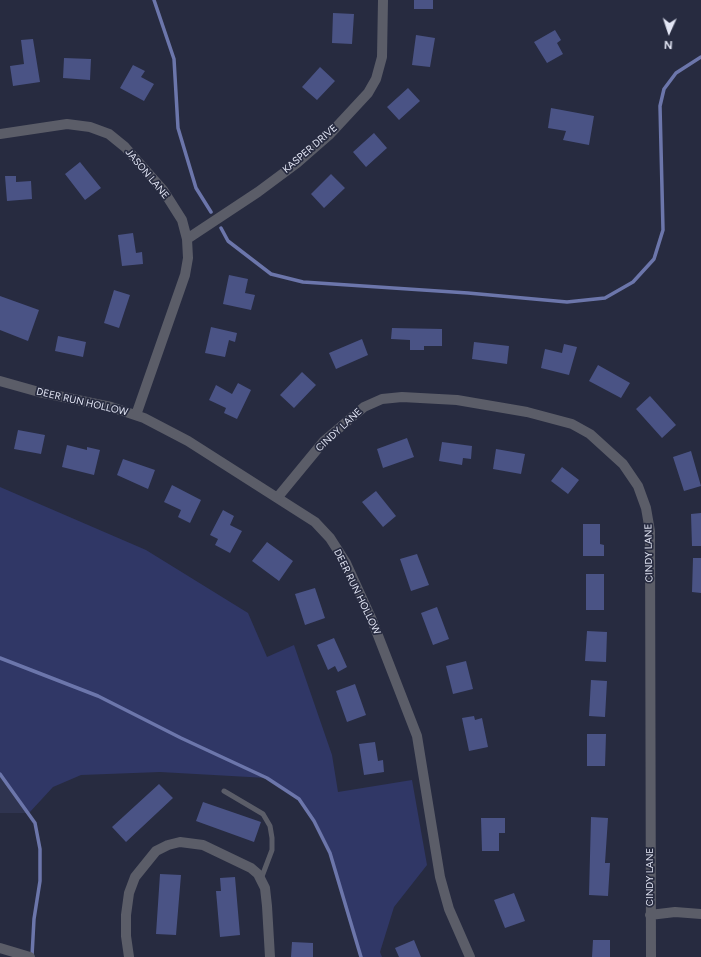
<!DOCTYPE html>
<style>
body{margin:0}
#map{position:relative;width:701px;height:957px;overflow:hidden;background:#272b40;font-family:Figtree,sans-serif}
canvas{display:block}
.north{position:absolute;left:649px;top:12px;width:40px;height:40px;-webkit-text-stroke:3px #272b40;paint-order:stroke;rotate:183deg;font-size:11px;font-weight:700;line-height:16px;text-align:center;color:#e3e6f5}
.north::after{content:'';display:block;margin:auto;width:14px;height:18px;background:#e3e6f5;clip-path:polygon(50% 0,100% 100%,50% 72%,0 100%)}
</style>
<div id="map">
<canvas width="701" height="957"></canvas>
<div class="north">N</div>
</div>
<script>
const ctx = document.querySelector('canvas').getContext('2d');
ctx.lineJoin = 'round';
function fillPath(path, color) { ctx.fillStyle = color; ctx.fill(path, 'evenodd'); }
const poly = rows => new Path2D(rows.map(r => 'M' + r).join(''));
function stroke(path, color, width, dash) { ctx.strokeStyle = color; ctx.lineWidth = width; ctx.lineCap = dash ? 'butt' : 'round'; ctx.setLineDash(dash || []); ctx.stroke(path); }
function drawText(font, color, halo, rows, align = 'center') {
  ctx.font = font + ' Figtree,sans-serif'; ctx.lineWidth = 3.5; ctx.setLineDash([]); ctx.textBaseline = 'middle'; ctx.strokeStyle = halo; ctx.fillStyle = color; for (const [text, x, y, turn = 0] of rows) {
    ctx.save(); ctx.translate(x, y); ctx.rotate((+turn || 0) * Math.PI / 180); ctx.textAlign = isNaN(turn) ? turn : align; if (halo) ctx.strokeText(text, 0, 0); ctx.fillText(text, 0, 0); ctx.restore();
  }
}
fillPath(poly([
 [0,774,29,813,0,813]
]), '#2f3450');
fillPath(poly([
 [0,487,146,550,248,613,267,657,294,645,332,755,338,792,412,780,427,865,394,907,380,952,382,957,361,957,330,853,314,821,299,799,267,778,160,772,81,775,53,787,29,813,0,775]
]), '#303766');
stroke(poly([
 [154,0,174,59,178,128,196,188,211,212],
 [221,228,228,241,271,274,303,282,468,293,567,302,605,298,633,282,654,259,663,230,660,106,664,89,676,73,701,57],
 [0,658,98,696,181,738,267,778,299,799,314,821,330,853,361,957],
 [0,774,35,823,40,849,40,881,34,919,32,956]
]), '#6c76ab', 3.5);
fillPath(poly([
 [414,0,433,0,433,9,414,9],
 [333,13,354,14,352,44,332,43],
 [555,30,561,40,557,43,563,54,547,63,534,42],
 [416,35,435,38,430,67,412,65],
 [33,39,40,82,13,86,10,66,24,64,21,40],
 [64,58,91,59,90,80,63,78],
 [133,65,145,71,141,77,154,84,144,101,120,88],
 [320,67,335,81,317,100,302,87],
 [408,88,420,101,399,120,387,107],
 [551,108,594,116,589,145,563,140,566,131,548,128],
 [374,133,387,148,366,167,353,152],
 [80,162,101,188,85,200,65,174],
 [331,174,345,188,324,208,311,194],
 [5,176,16,176,16,182,31,181,32,199,7,201],
 [133,233,136,253,142,252,143,264,122,266,118,235],
 [229,275,248,279,245,293,255,295,251,310,223,304],
 [114,290,130,295,119,328,104,323],
 [0,296,39,310,28,341,0,330],
 [211,327,237,333,235,342,229,340,225,357,205,353],
 [392,328,442,329,442,346,424,346,424,350,410,350,410,340,391,339],
 [58,336,86,342,83,357,55,351],
 [362,339,368,355,336,369,329,353],
 [474,342,509,346,507,364,472,359],
 [564,344,577,347,569,375,541,368,545,349,562,353],
 [598,365,630,383,621,398,589,381],
 [302,372,316,385,294,408,280,395],
 [238,383,251,390,237,419,224,413,226,408,209,400,216,385,232,394],
 [650,396,676,425,662,438,636,409],
 [18,430,45,435,41,454,14,449],
 [407,438,414,457,383,468,377,449],
 [442,442,472,446,471,459,463,458,462,465,439,461],
 [67,445,87,450,87,447,100,450,94,475,62,467],
 [496,449,525,454,521,474,493,469],
 [691,451,701,486,684,491,673,457],
 [123,459,155,470,148,489,117,475],
 [562,467,579,480,568,494,551,481],
 [172,485,201,500,190,523,178,517,181,510,164,502],
 [376,491,396,516,383,527,362,502],
 [223,510,234,516,230,525,242,531,230,553,215,545,218,539,210,535],
 [701,513,701,546,692,546,691,514],
 [583,524,600,524,600,544,604,545,604,556,583,556],
 [267,542,293,561,279,581,252,561],
 [417,554,429,585,411,591,400,559],
 [693,558,701,558,701,593,692,592],
 [586,574,604,574,604,610,586,610],
 [315,588,325,618,305,625,295,594],
 [437,607,449,639,433,645,421,613],
 [587,631,607,632,606,662,585,661],
 [334,638,347,667,338,672,335,666,328,670,317,645],
 [466,661,473,689,453,694,446,666],
 [591,680,607,681,605,717,589,716],
 [355,684,366,715,347,722,336,691],
 [474,716,475,720,482,718,488,747,469,751,462,718],
 [587,734,606,734,605,766,587,766],
 [375,742,378,761,383,760,384,772,364,775,359,744],
 [159,784,173,798,126,842,112,827],
 [203,802,261,822,254,842,196,821],
 [591,817,608,818,605,863,610,863,608,896,589,895],
 [481,818,505,818,505,833,499,833,499,851,482,851],
 [160,874,181,875,176,935,156,934],
 [235,877,240,935,220,937,216,891,221,891,220,878],
 [514,893,525,921,505,928,494,900],
 [414,940,421,957,399,957,395,948],
 [593,940,610,940,610,957,592,957],
 [292,942,313,943,313,957,291,957]
]), '#4a5385');
stroke(poly([
 [224,791,263,814,270,826,272,838,272,850,261,879]
]), '#5b5d68', 5);
stroke(poly([
 [0,134,67,124,90,127,109,134,125,147,163,190,182,220,187,239,188,258,185,275,136,415],
 [187,239,258,192,297,163,329,135,368,93,376,79,382,57,383,0],
 [0,381,39,392,111,407,144,418,188,441,315,522,330,538,346,563,372,620,417,736,440,877,449,909,470,957],
 [277,498,324,441,364,407,382,399,402,397,457,400,527,412,572,424,590,434,623,464,638,486,646,508,650,531,651,957],
 [650,915,675,912,701,914],
 [0,948,30,957],
 [129,957,126,936,126,915,129,893,135,877,156,851,168,845,180,842,203,845,251,868,258,874,265,888,267,906,270,957]
]), '#5b5d68', 10);
drawText('10px', '#e3e6f5', '#272b40', [
 ["KASPER DRIVE",310,149,-41],
 ["JASON LANE",147,174,50],
 ["DEER RUN HOLLOW",82,402,13],
 ["CINDY LANE",339,430,-43],
 ["CINDY LANE",649,553,-91],
 ["DEER RUN HOLLOW",357,592,64],
 ["CINDY LANE",650,877,-90]
]);
</script>
